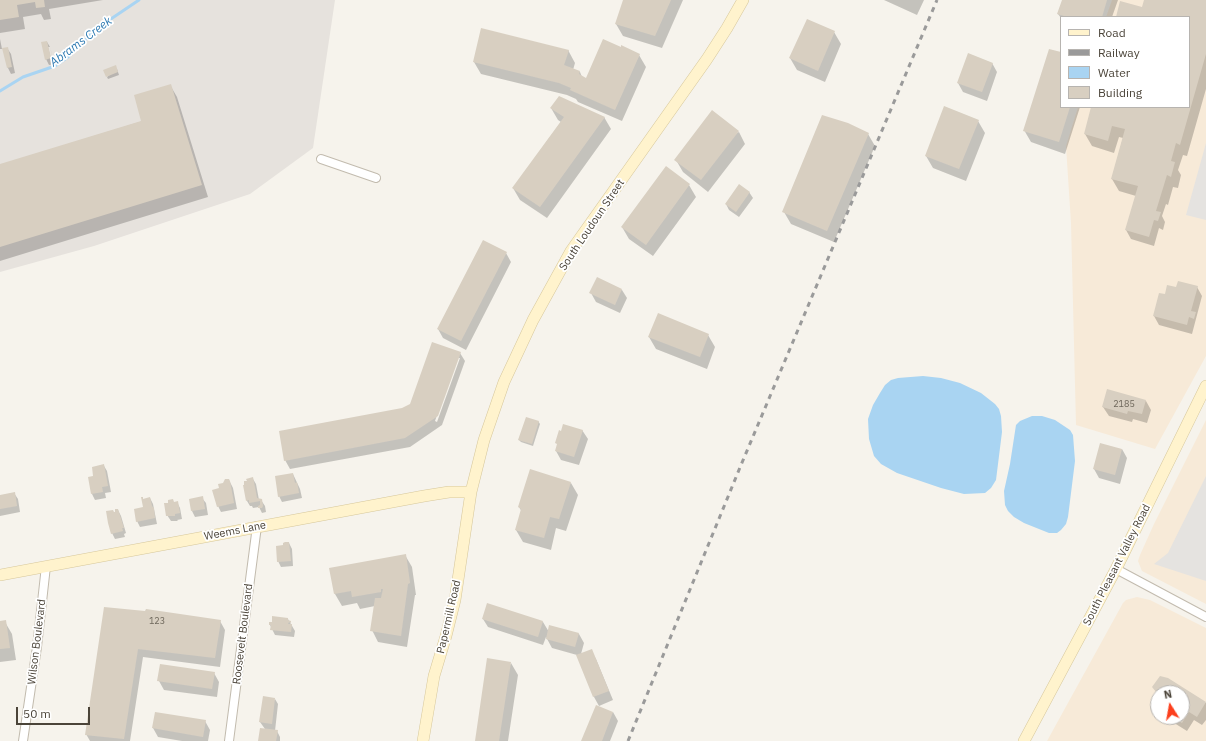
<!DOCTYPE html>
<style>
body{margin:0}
#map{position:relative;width:1206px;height:741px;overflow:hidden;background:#f6f3ec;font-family:"IBM Plex Sans",sans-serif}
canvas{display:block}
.legend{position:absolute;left:1060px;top:16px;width:130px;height:92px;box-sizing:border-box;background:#fff;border:1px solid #b7b4b0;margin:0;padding:5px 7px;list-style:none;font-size:12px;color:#4b4439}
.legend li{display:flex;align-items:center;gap:8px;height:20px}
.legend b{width:20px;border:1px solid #b7b4b0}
.north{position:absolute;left:1150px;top:685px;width:40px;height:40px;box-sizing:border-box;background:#fff;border:1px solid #b7b4b0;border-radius:50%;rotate:349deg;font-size:11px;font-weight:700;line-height:16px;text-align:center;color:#4b4439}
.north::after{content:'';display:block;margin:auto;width:14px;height:18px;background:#fc3f1d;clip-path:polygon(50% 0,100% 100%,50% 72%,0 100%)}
.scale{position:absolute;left:16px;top:707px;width:74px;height:18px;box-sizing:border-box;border:2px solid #4b4439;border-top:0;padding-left:5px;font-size:12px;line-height:14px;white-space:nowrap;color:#4b4439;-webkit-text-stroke:3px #fff;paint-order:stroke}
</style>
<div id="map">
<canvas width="1206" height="741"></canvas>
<ul class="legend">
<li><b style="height:5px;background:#fff3cd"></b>Road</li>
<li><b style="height:5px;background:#9a9a9a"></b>Railway</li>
<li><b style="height:11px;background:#a9d4f2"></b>Water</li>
<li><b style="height:11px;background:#d8cfc1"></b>Building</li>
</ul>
<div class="north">N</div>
<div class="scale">50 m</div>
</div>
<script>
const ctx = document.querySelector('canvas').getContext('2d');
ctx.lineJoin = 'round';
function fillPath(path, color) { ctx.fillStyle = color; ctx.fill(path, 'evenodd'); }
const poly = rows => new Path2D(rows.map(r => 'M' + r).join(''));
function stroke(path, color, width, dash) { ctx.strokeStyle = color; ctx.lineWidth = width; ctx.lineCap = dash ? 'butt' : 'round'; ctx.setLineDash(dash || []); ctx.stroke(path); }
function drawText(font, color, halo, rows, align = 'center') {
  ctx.font = font + ' "IBM Plex Sans",sans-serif'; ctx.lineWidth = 3.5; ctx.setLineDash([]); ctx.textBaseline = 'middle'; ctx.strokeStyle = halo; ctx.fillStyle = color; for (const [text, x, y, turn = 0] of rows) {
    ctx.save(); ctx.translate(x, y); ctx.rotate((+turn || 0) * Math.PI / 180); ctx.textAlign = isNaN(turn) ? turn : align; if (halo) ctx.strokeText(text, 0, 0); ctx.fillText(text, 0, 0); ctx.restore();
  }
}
fillPath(poly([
 [1112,0,1206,0,1206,356,1155,449,1076,425,1071,223,1066,146,1078,107,1189,107,1189,17,1106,17],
 [1206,420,1206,604,1142,571,1138,561,1140,555,1154,524],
 [1137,597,1150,600,1206,628,1206,741,1047,741,1123,603,1126,600],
 [1158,693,1182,693,1182,717,1158,717]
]), '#f7ead8');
fillPath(poly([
 [0,0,335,0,313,148,250,194,94,246,0,272]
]), '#e6e2dd');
fillPath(poly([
 [1206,143,1206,220,1186,215],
 [1206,476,1206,581,1154,564,1168,553]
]), '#e5e3e0');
fillPath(poly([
 [923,376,941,378,960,383,981,393,995,404,999,409,1001,416,1002,432,996,480,991,488,985,493,964,494,941,488,897,473,881,464,874,456,869,439,868,419,873,405,880,393,885,385,891,380,898,378],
 [1032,416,1042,416,1055,420,1070,430,1073,435,1075,461,1068,517,1066,524,1061,530,1057,533,1049,533,1024,523,1014,517,1008,511,1005,505,1004,491,1010,464,1016,425,1020,421]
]), '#a9d4f2');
fillPath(poly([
 [0,0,103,0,49,9,51,19,44,20,41,14,23,17,25,29,0,33],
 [624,0,683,0,662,48,623,36,616,24],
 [884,0,924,0,917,15],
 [1063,0,1118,0,1112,17,1061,17,1061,18,1058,14],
 [1145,0,1206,0,1206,89,1187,156,1183,155,1178,170,1181,175,1178,188,1173,187,1168,205,1166,204,1162,216,1165,222,1163,230,1159,228,1154,246,1131,239,1126,230,1136,196,1119,191,1112,179,1123,138,1119,137,1114,153,1092,146,1085,134,1092,107,1189,107,1189,17,1117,17,1143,8],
 [834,32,841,44,825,82,797,70,790,58],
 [0,39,2,49,0,49],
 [47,42,50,47,48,47,52,63,54,63,50,47,54,64,49,65,46,59],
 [7,48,11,54,15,73,11,74,8,68,4,49],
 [568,50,575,63,573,70,580,72,582,77,587,79,639,55,646,67,622,121,578,102,576,99,567,95,481,74,474,62],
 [1061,53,1061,107,1080,107,1065,154,1031,142,1024,130],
 [992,63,997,72,987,101,963,92,958,83],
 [117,69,119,75,108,79,107,77],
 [170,85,177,97,208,197,0,261,0,165,143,121],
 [551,108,604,117,611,129,547,218,520,200,513,188,561,122,558,120],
 [978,121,985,133,966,181,933,168,926,156],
 [739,132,745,144,708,192,683,172,676,160],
 [868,134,875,146,834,242,791,224,784,212],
 [666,168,689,185,696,197,653,256,629,239,622,227],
 [749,192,753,198,739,217,729,210,726,204],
 [506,253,511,262,466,350,443,338,438,329],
 [1197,287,1202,296,1192,334,1159,325,1154,316,1160,294,1165,296,1177,288],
 [622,290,627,298,620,313,596,302,591,293],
 [708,335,715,347,707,369,656,349,649,337],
 [460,353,465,361,442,425,410,447,290,469,285,460,411,405],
 [457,358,460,358,437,422,435,421],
 [1146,401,1151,410,1147,423,1133,419,1132,422,1109,416,1103,407],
 [538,421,540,424,533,446,521,442,519,440],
 [582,430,588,439,579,465,561,460,556,451],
 [1122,449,1127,458,1120,484,1099,478,1094,469],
 [104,466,107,471,111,492,105,493,106,498,95,500,92,494,89,478,95,477],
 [293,474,300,489,302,498,282,502,279,496],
 [253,479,256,484,259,500,261,500,265,506,266,512,262,513,259,507,253,508,252,506,250,506,247,501,248,481],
 [230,482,233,488,237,509,221,512,218,506,220,489],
 [571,483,578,495,566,531,556,528,551,550,523,542,516,530,522,512,519,507],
 [14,493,18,499,20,512,0,516,0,496],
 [150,498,153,504,157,524,140,527,137,521],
 [202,498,206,503,208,515,195,517,192,511,190,500],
 [177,502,180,508,182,519,177,520,178,521,171,521,167,515,174,503],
 [118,510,121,516,126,533,124,534,125,537,115,539,112,533,114,513],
 [289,543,292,549,293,566,281,567,278,561],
 [405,555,412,567,416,595,415,595,407,647,378,642,372,630,375,606,360,609,357,603,342,606,335,594,331,569],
 [105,608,220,621,225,630,220,667,143,657,130,741,90,741,86,734],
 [288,619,295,631,294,637,275,635,270,625],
 [483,619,543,622,549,632,550,626,579,634,584,643,581,654,591,650,596,659,613,700,599,706,594,697,577,655,552,648,546,637,543,645,488,627],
 [0,622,5,622,12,634,16,660,0,662],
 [511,663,518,675,508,741,476,741],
 [214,673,219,682,217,697,164,690,159,681],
 [1168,679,1206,703,1206,720,1202,725,1194,720,1187,731,1171,721,1169,717,1182,717,1182,693,1158,693,1158,695,1154,687],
 [275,699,278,704,275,731,277,731,280,737,280,741,259,741,265,729,260,722],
 [613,712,618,721,610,741,582,741],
 [205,721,210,730,208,741,182,741,158,737,153,728]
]), '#0003');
stroke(poly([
 [0,91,23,77,55,66,68,57,96,29,139,0]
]), '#a9d4f2', 3);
fillPath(poly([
 [0,0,44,0,45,7,36,8,35,2,17,5,19,17,0,20],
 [623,0,671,0,655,36,615,24],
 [1062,0,1107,0,1102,17,1068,17,1057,14],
 [1144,0,1206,0,1206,54,1180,145,1176,143,1171,161,1175,162,1171,177,1167,175,1156,211,1161,212,1158,221,1154,220,1149,237,1125,230,1138,186,1111,179,1125,129,1112,126,1108,141,1084,134,1091,107,1189,107,1189,17,1116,17,1120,1,1142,7],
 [807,19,835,31,818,71,789,58],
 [481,28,569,50,564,65,580,71,579,74,586,78,603,39,621,47,621,45,640,54,615,110,570,90,571,88,559,83,473,62],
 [47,41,51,58,45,60,41,42],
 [8,47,12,67,7,68,2,48],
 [1049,49,1061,52,1061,107,1070,107,1059,142,1023,131],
 [968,53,993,63,982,92,957,83],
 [116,65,118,72,106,77,103,70],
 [171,84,202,185,0,247,0,164,141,121,134,95],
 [559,96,605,117,540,207,512,188,564,117,550,108],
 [944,106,979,120,959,169,925,156],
 [712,110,739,131,701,180,674,160],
 [822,115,848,123,869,133,827,231,782,212],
 [666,166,690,184,646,245,621,227],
 [739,184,750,192,736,212,725,204],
 [483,240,507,252,461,341,437,329],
 [597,277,622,289,615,305,589,293],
 [1178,281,1198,286,1191,311,1196,312,1194,319,1189,317,1187,325,1153,316,1159,293,1165,294,1167,285,1176,287],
 [658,313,709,334,700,357,648,337],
 [432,342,461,352,438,416,405,438,284,461,279,431,402,408,410,404],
 [1107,389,1146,400,1142,414,1128,411,1127,414,1102,407],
 [526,417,539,421,532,444,518,440],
 [563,424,583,430,574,457,555,451,557,444,555,443,559,430,561,431],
 [1100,443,1122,449,1115,475,1093,469],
 [104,464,108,486,102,487,103,492,91,494,88,477,93,476,92,467],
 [530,469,571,482,559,519,550,517,544,538,515,530,521,509,518,507],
 [293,473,295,483,297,482,299,493,278,497,275,476],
 [253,477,257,498,262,499,263,506,262,508,258,508,258,506,260,505,260,501,249,503,249,500,246,501,243,485,244,485,244,481,247,481,246,479],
 [225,479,229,479,230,481,234,503,217,507,212,490,219,488,218,484,223,483],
 [15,492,17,506,0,509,0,495],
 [203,496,205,509,191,511,189,499],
 [141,497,143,497,143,499,150,497,152,506,154,508,155,518,136,522,134,509,143,507],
 [173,499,174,502,178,501,180,513,175,514,175,516,166,516,164,503,168,503,168,500],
 [115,509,118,509,124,528,122,528,123,531,111,534,108,523,106,511,113,510,114,512,115,512],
 [285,542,289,542,291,561,277,562,276,546,283,545,283,543],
 [406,554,410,583,408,584,401,636,370,631,375,598,381,598,383,589,381,589,381,592,352,597,351,591,334,594,329,568],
 [487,603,543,621,538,637,482,619],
 [104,607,145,611,146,609,221,620,215,658,138,649,124,739,85,735],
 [272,616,288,618,288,620,291,621,291,623,289,622,288,624,292,624,291,632,270,630,271,625,269,625,269,622,272,622],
 [6,620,10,648,0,649,0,621],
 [549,625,579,633,575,647,546,639],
 [592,649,609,691,593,697,576,655],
 [487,658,511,662,499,741,475,741],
 [160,664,215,672,212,689,157,681],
 [1160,676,1168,678,1206,702,1197,717,1189,712,1182,723,1172,717,1182,717,1182,693,1157,693,1152,687],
 [263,696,275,698,272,724,259,722],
 [596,705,613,712,602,741,581,741],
 [155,712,206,720,203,737,152,728],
 [260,728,278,730,276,741,258,741]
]), '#d8cfc1');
const minor = poly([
 [321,159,376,178],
 [1116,569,1206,617],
 [23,741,37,647,46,566],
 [229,741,257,526]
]);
const secondary = poly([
 [0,575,424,496,449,492,471,492],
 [423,741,434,676,446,636,455,600,471,492,484,440,504,382,533,320,571,251,707,59,727,28,743,0],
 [1024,741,1116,569,1206,386]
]);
stroke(minor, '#c2bbae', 10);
stroke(secondary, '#d6c79b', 12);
stroke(minor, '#fff', 8);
stroke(secondary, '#fff3cd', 11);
stroke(poly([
 [628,741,741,465,937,0]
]), '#9a9a9a', 3, [5, 5]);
drawText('9px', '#6e675b', null, [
 ["2185",1124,404],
 ["123",157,621]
]);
drawText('11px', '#4b4439', '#fff', [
 ["South Loudoun Street",592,225,-56],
 ["Weems Lane",235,531,-11],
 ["South Pleasant Valley Road",1117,565,-63],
 ["Papermill Road",449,617,-77],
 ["Roosevelt Boulevard",243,634,-83],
 ["Wilson Boulevard",37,642,-83]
]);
drawText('italic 12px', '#2e7ab2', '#fff', [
 ["Abrams Creek",81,42,-37]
]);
</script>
